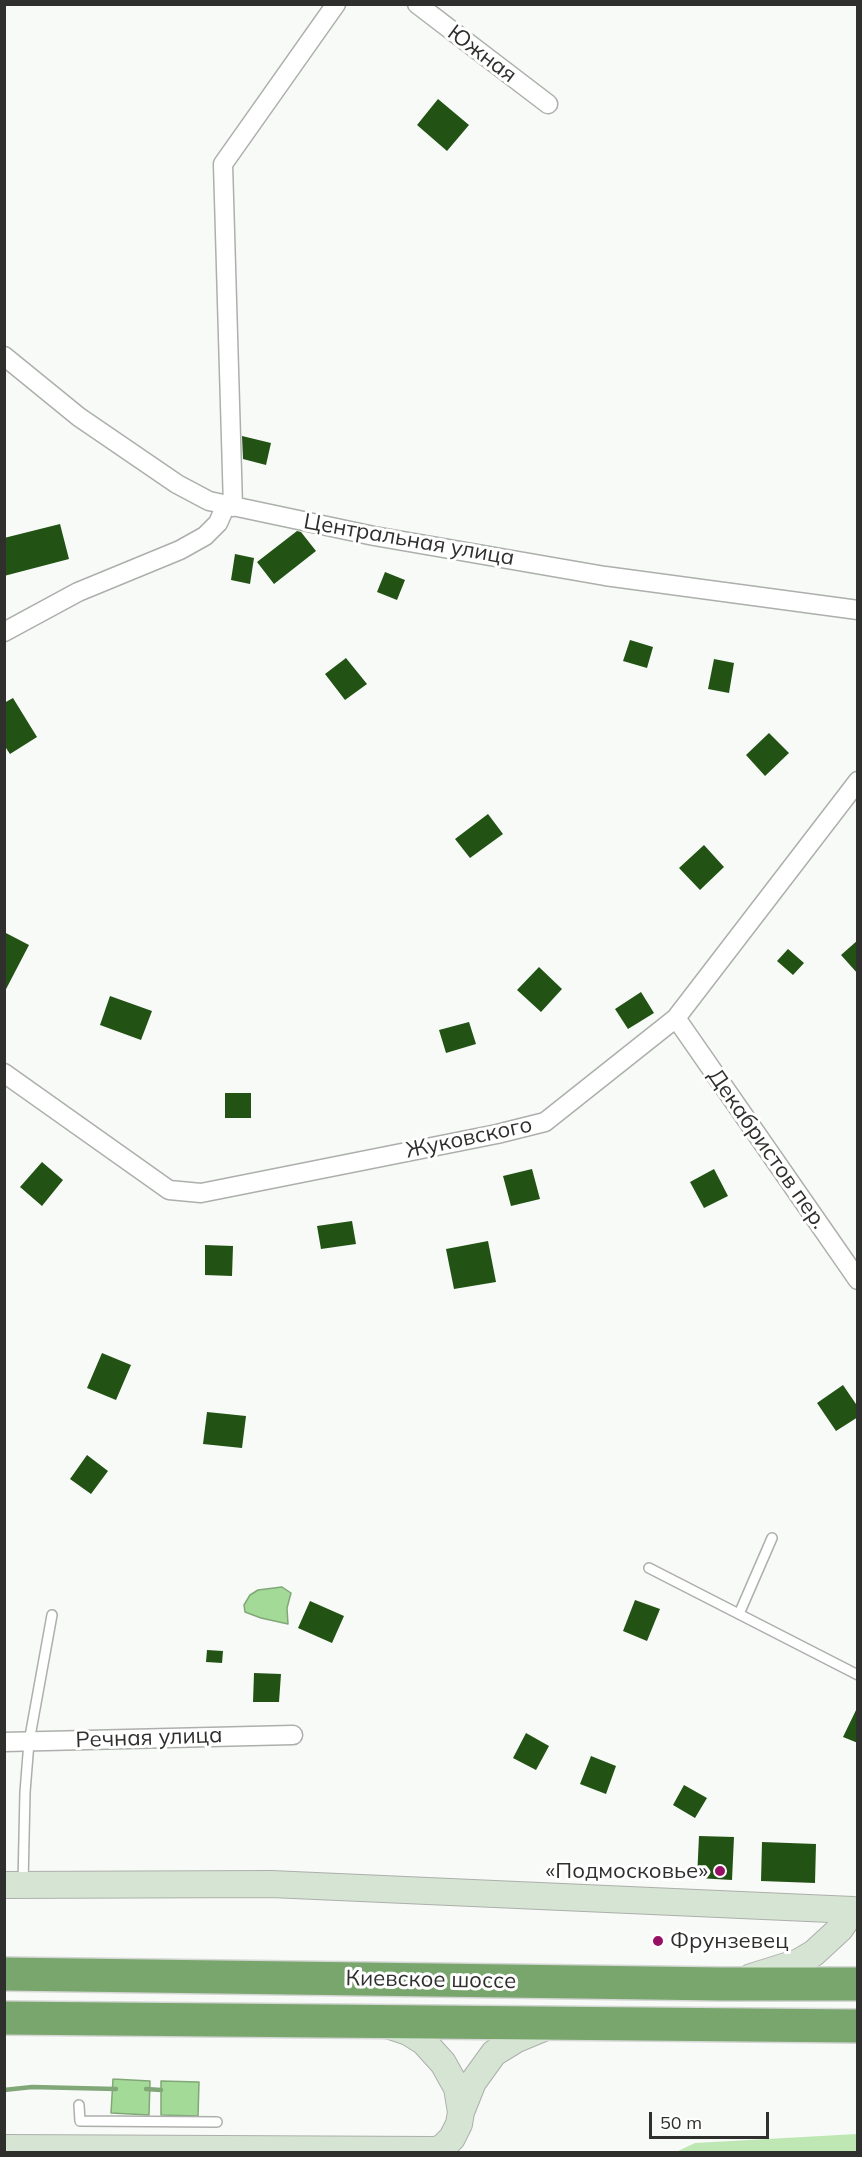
<!DOCTYPE html>
<meta charset="utf-8">
<style>
body{margin:0}
#map{position:relative;width:862px;height:2157px;overflow:hidden;background:#f7faf6;font-family:Mulish,sans-serif}
canvas{display:block}
.frame{position:absolute;inset:0;border:6px solid #2f302e;pointer-events:none}
.scale{position:absolute;left:649px;top:2112px;width:120px;height:27px;box-sizing:border-box;border:3px solid #2f302e;border-top:0;padding-left:8px;font-size:18px;line-height:21px;white-space:nowrap;color:#2f302e;-webkit-text-stroke:4px #fff;paint-order:stroke}
</style>
<div id="map">
<canvas width="862" height="2157"></canvas>
<div class="frame"></div>
<div class="scale">50 m</div>
</div>
<script>
const ctx = document.querySelector('canvas').getContext('2d');
ctx.lineJoin = 'round';
function fillPath(path, color) { ctx.fillStyle = color; ctx.fill(path, 'evenodd'); }
const poly = rows => new Path2D(rows.map(r => 'M' + r).join(''));
function stroke(path, color, width, dash) { ctx.strokeStyle = color; ctx.lineWidth = width; ctx.lineCap = dash ? 'butt' : 'round'; ctx.setLineDash(dash || []); ctx.stroke(path); }
function drawText(font, color, halo, rows, align = 'center') {
  ctx.font = font + ' Mulish,sans-serif'; ctx.lineWidth = 6; ctx.setLineDash([]); ctx.textBaseline = 'middle'; ctx.strokeStyle = halo; ctx.fillStyle = color; for (const [text, x, y, turn = 0] of rows) {
    ctx.save(); ctx.translate(x, y); ctx.rotate((+turn || 0) * Math.PI / 180); ctx.textAlign = isNaN(turn) ? turn : align; if (halo) ctx.strokeText(text, 0, 0); ctx.fillText(text, 0, 0); ctx.restore();
  }
}
fillPath(poly([
 [857,2134,857,2152,676,2152,695,2143]
]), '#bee7b4');
const water = poly([
 [282,1587,291,1593,287,1608,288,1624,261,1618,245,1612,244,1605,250,1595,258,1590,282,1587],
 [113,2079,150,2081,149,2115,111,2113,113,2079],
 [161,2081,199,2082,198,2116,161,2115,161,2081]
]);
fillPath(water, '#a4da97');
stroke(water, '#81a778', 1.5);
stroke(poly([
 [146,2089,161,2090],
 [4,2090,32,2087,116,2089]
]), '#81a778', 4.5);
fillPath(poly([
 [438,99,469,125,447,151,417,125],
 [242,436,271,443,266,465,243,459],
 [60,524,69,559,4,576,4,538],
 [297,531,301,532,316,551,274,584,257,562],
 [235,554,254,558,250,584,231,580],
 [385,572,405,580,397,600,377,592],
 [630,640,653,647,647,668,623,661],
 [346,658,367,684,345,700,325,674],
 [714,659,734,663,729,693,708,689],
 [13,698,37,737,10,754,4,745,4,703],
 [769,733,789,753,765,776,746,755],
 [488,814,503,834,470,858,455,839],
 [704,845,724,867,700,890,679,868],
 [4,932,29,945,4,993],
 [858,940,858,974,841,955],
 [788,949,804,963,793,975,777,961],
 [539,967,562,989,541,1012,517,990],
 [641,992,654,1013,628,1029,615,1009],
 [110,996,152,1011,141,1040,100,1025],
 [469,1022,476,1044,446,1053,439,1030],
 [225,1093,251,1093,251,1118,225,1118],
 [42,1162,63,1180,42,1206,20,1187],
 [532,1169,540,1199,511,1206,503,1176],
 [714,1169,728,1196,704,1208,690,1182],
 [352,1221,356,1244,321,1249,317,1226],
 [488,1241,496,1282,454,1289,446,1249],
 [205,1245,233,1246,232,1276,205,1275],
 [102,1353,131,1365,116,1400,87,1388],
 [843,1385,858,1407,858,1417,836,1431,817,1403],
 [207,1412,246,1416,242,1448,203,1444],
 [87,1455,108,1471,91,1494,70,1479],
 [635,1600,660,1609,647,1641,623,1631],
 [310,1601,344,1616,332,1643,298,1628],
 [207,1650,223,1651,222,1663,206,1662],
 [254,1673,281,1674,279,1702,253,1702],
 [858,1706,858,1743,843,1737],
 [526,1733,549,1746,536,1770,513,1758],
 [591,1756,616,1766,606,1794,580,1784],
 [684,1785,707,1798,695,1818,673,1805],
 [699,1836,734,1837,732,1880,697,1878],
 [762,1842,816,1844,815,1883,761,1881]
]), '#225314');
const lane = poly([
 [649,1568,858,1675],
 [739,1614,772,1538],
 [23,1884,25,1792,29,1742,52,1615],
 [79,2105,80,2121,217,2122]
]);
const street = poly([
 [417,4,548,104],
 [4,356,79,417,177,484,209,501,374,536,605,576,858,610],
 [233,507,223,164,336,4],
 [4,632,78,592,180,550,205,536,218,523,226,505],
 [676,1018,858,1280],
 [4,1073,169,1190,201,1193,497,1134,545,1122,676,1018,858,781],
 [4,1742,293,1735]
]);
const secondary = poly([
 [4,1885,271,1884,853,1910],
 [751,1977,799,1962,814,1953,840,1929,853,1910],
 [387,2025,408,2032,424,2042,443,2063,457,2088,461,2112],
 [4,2148,434,2150,442,2148,452,2138,459,2124,461,2112,473,2082,494,2053,517,2039,546,2027]
]);
const highway = poly([
 [4,1974,722,1984,858,1984],
 [4,2018,858,2026]
]);
stroke(lane, '#acafab', 12);
stroke(street, '#acafab', 21);
stroke(secondary, '#acafab', 28);
stroke(highway, '#d5d6d5', 36);
stroke(lane, '#fff', 9);
stroke(street, '#fff', 18);
stroke(secondary, '#d6e4d3', 26);
stroke(highway, '#78a66d', 33);
for (const [x, y, r, color] of [
 [720,1871,6,"#981065"],
 [658,1941,6,"#981065"]
]) { const dot = new Path2D(); dot.arc(x, y, r, 0, 2 * Math.PI); ctx.fillStyle = color; ctx.fill(dot); stroke(dot, '#fff', 2); }
drawText('22px', '#2f302e', '#fff', [
 ["Южная",482,54,37],
 ["Центральная улица",409,540,10],
 ["Жуковского",469,1138,-12],
 ["Декабристов пер.",767,1149,55],
 ["Речная улица",149,1738,-2],
 ["Киевское шоссе",431,1980,1]
]);
drawText('22px', '#2f302e', '#fff', [
 ["«Подмосковье»",708,1871],
 ["Фрунзевец",670,1941,"left"]
], 'right');
</script>
